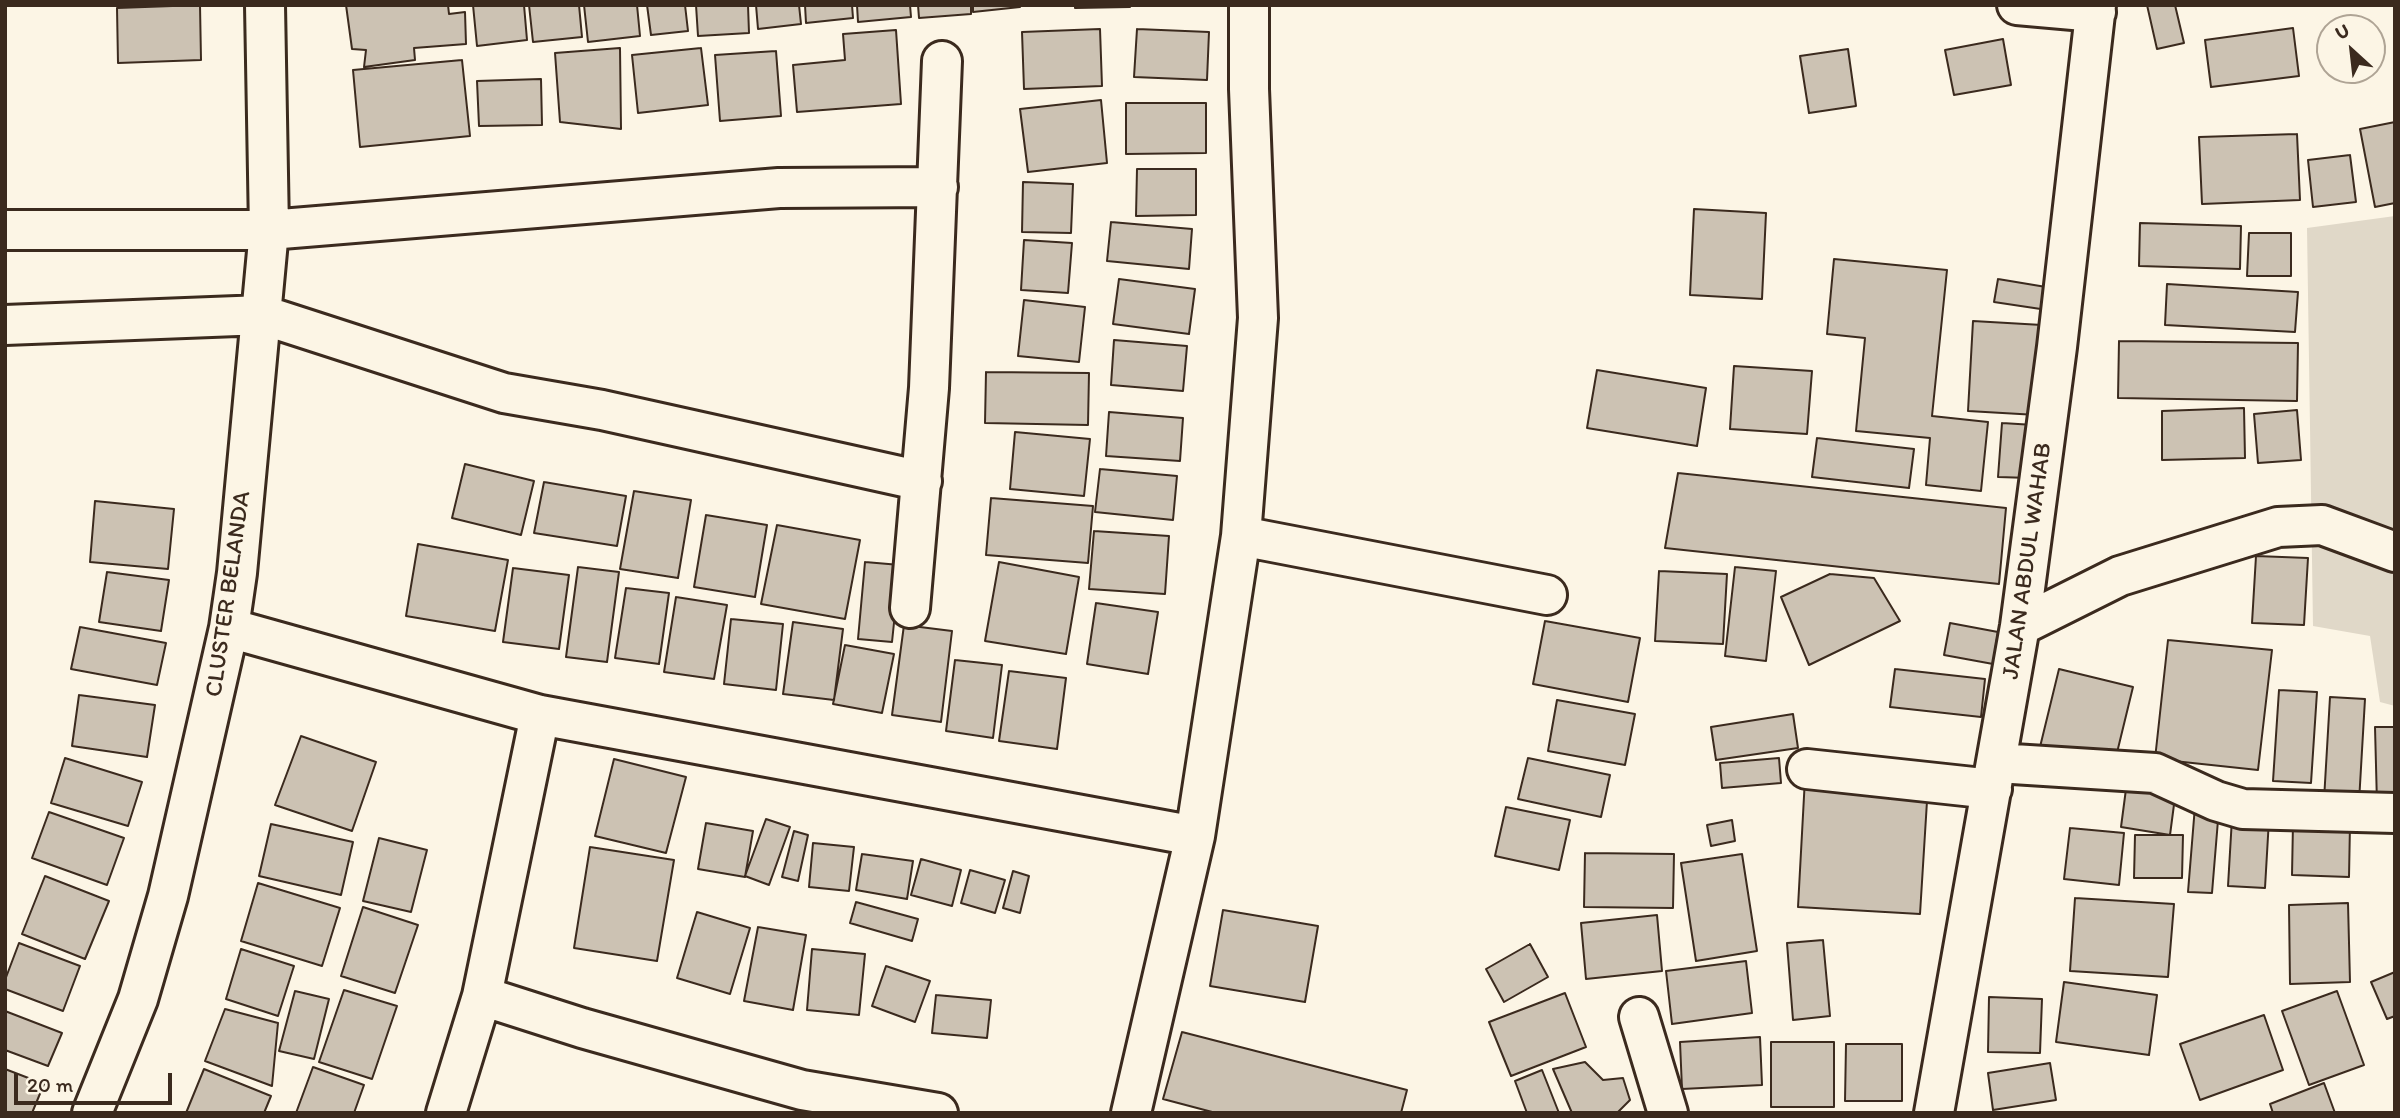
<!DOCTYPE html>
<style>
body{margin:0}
#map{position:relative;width:2400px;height:1118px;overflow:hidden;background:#fcf5e5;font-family:Itim,sans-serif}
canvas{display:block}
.frame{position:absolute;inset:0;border:7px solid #3b2a1e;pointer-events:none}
.north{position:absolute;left:2316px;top:14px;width:70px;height:70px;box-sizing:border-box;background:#fcf5e5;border:2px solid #afa495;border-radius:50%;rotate:333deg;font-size:19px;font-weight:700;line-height:28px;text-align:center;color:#3b2a1e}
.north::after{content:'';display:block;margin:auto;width:24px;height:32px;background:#3b2a1e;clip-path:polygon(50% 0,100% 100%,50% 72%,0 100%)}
.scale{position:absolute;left:14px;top:1073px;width:158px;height:32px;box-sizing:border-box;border:4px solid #3b2a1e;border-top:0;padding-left:9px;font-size:21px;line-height:24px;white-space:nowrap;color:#3b2a1e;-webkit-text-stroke:5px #fcf5e5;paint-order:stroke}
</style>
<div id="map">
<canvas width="2400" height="1118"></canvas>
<div class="frame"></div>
<div class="north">U</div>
<div class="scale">20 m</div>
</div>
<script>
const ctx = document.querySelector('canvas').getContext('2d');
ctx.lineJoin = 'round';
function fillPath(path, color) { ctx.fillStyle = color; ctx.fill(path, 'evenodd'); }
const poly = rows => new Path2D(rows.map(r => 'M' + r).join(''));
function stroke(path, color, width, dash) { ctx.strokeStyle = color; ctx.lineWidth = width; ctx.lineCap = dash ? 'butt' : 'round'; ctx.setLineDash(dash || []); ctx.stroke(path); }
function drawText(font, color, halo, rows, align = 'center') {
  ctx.font = font + ' Itim,sans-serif'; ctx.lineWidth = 6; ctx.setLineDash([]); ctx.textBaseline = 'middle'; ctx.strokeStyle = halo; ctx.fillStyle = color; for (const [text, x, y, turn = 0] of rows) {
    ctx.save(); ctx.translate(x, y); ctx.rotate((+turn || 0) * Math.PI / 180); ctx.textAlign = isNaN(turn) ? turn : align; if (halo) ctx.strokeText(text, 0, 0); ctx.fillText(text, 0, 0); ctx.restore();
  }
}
fillPath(poly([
 [2395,216,2395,706,2380,702,2370,636,2313,626,2307,228]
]), '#e0d8c8');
const building = poly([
 [200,5,201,60,118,63,117,8,200,5],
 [346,5,448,5,449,14,465,12,466,44,414,48,415,60,364,67,366,50,352,49,346,5],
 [473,5,524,5,527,40,477,46,473,5],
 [529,5,579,5,582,37,533,42,529,5],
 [584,5,637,5,640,36,588,42,584,5],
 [647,5,685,5,688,31,651,35,647,5],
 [696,5,748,5,749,33,698,36,696,5],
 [756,5,799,5,801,24,758,29,756,5],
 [805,5,852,5,853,18,806,23,805,5],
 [857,5,910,5,911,17,858,22,857,5],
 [918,5,971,5,971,14,919,18,918,5],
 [973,5,1020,5,1020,7,973,12,973,5],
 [1075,5,1130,5,1130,7,1075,8,1075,5],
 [2147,5,2175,5,2184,43,2157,49,2147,5],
 [2293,28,2299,76,2211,87,2205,40,2293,28],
 [1100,29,1102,86,1024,89,1022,32,1100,29],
 [1137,29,1209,32,1207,80,1134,77,1137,29],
 [896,30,901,104,797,112,793,65,845,60,843,34,896,30],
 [2003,39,2011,85,1954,95,1945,50,2003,39],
 [620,48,621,129,560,122,555,53,620,48],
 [701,48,708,105,638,113,632,55,701,48],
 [1848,49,1856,106,1809,113,1800,56,1848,49],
 [776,51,781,116,720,121,715,55,776,51],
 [462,60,470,136,360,147,353,70,462,60],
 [541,79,542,125,479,126,477,81,541,79],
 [1101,100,1107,163,1028,172,1020,109,1101,100],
 [1126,103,1206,103,1206,153,1126,154,1126,103],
 [2395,122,2395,203,2375,207,2360,129,2395,122],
 [2297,134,2300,200,2202,204,2199,137,2297,134],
 [2350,155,2356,202,2313,207,2308,160,2350,155],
 [1137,169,1196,169,1196,215,1136,216,1137,169],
 [1023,182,1073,184,1071,233,1022,232,1023,182],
 [1694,209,1766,213,1762,299,1690,295,1694,209],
 [1111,222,1192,229,1189,269,1107,261,1111,222],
 [2140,223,2241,226,2240,269,2139,266,2140,223],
 [2249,233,2291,233,2291,276,2247,276,2249,233],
 [1024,240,1072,243,1068,293,1021,290,1024,240],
 [1834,259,1947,270,1932,416,1988,422,1981,491,1926,485,1930,438,1856,431,1865,338,1827,334,1834,259],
 [1119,279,1195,289,1189,334,1113,324,1119,279],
 [1998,279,2058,289,2054,311,1994,302,1998,279],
 [2167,284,2298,292,2295,332,2165,325,2167,284],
 [1024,300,1085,307,1079,362,1018,356,1024,300],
 [1973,321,2042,325,2037,415,1968,411,1973,321],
 [1114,340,1187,346,1183,391,1111,385,1114,340],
 [2119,341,2298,343,2297,401,2118,398,2119,341],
 [1734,366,1812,371,1807,434,1730,429,1734,366],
 [1597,370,1706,388,1697,446,1587,428,1597,370],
 [986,372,1089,373,1088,425,985,423,986,372],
 [2244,408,2245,458,2162,460,2162,411,2244,408],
 [2297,410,2301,460,2258,463,2254,414,2297,410],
 [1109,412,1183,418,1180,461,1106,456,1109,412],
 [2002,423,2034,425,2030,478,1998,477,2002,423],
 [1015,432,1090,439,1084,496,1010,489,1015,432],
 [1817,438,1914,449,1909,488,1812,477,1817,438],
 [465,464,534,481,521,535,452,518,465,464],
 [1100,469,1177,476,1173,520,1095,512,1100,469],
 [1678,473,2006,508,1999,584,1665,548,1678,473],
 [544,482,626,496,617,546,534,533,544,482],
 [634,491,691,500,678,578,620,569,634,491],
 [991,498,1093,506,1088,563,986,555,991,498],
 [95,501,174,509,168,569,90,562,95,501],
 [706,515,767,525,755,597,694,587,706,515],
 [777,525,860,540,845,619,761,604,777,525],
 [1094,531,1169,536,1165,594,1089,589,1094,531],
 [418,544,508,560,495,631,406,616,418,544],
 [2256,556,2308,558,2304,625,2252,623,2256,556],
 [865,562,900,565,892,642,858,639,865,562],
 [999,562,1079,577,1066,654,985,641,999,562],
 [578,567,619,572,607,662,566,657,578,567],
 [1735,567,1776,571,1766,661,1725,656,1735,567],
 [513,568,569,575,559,649,503,642,513,568],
 [1659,571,1727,574,1723,644,1655,641,1659,571],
 [107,572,169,580,161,631,99,622,107,572],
 [1830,574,1874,578,1900,621,1809,665,1781,597,1830,574],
 [626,588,669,593,659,664,615,658,626,588],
 [676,597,727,605,714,679,664,672,676,597],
 [1096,603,1158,612,1148,674,1087,664,1096,603],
 [731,619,783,624,776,690,724,684,731,619],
 [1545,621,1640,638,1628,702,1533,684,1545,621],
 [793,622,843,629,834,700,783,694,793,622],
 [1950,623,1998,632,1993,664,1944,655,1950,623],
 [904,625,952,631,941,722,892,715,904,625],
 [80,627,166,643,157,685,71,669,80,627],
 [2168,640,2272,650,2258,770,2155,759,2168,640],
 [845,645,894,654,882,713,833,704,845,645],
 [955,660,1002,665,993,738,946,731,955,660],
 [1895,669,1985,679,1981,717,1890,707,1895,669],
 [2059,669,2133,687,2114,765,2040,747,2059,669],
 [1009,671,1066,678,1057,749,999,741,1009,671],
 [2279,690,2317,692,2311,783,2273,781,2279,690],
 [79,695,155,705,147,757,72,746,79,695],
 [2330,697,2365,699,2359,802,2324,800,2330,697],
 [1557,700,1635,714,1625,765,1548,751,1557,700],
 [1793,714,1798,748,1716,760,1711,727,1793,714],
 [2375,727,2395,727,2395,804,2377,804,2375,727],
 [301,736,376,762,352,831,275,805,301,736],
 [65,758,142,782,128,826,51,803,65,758],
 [1528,758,1610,775,1601,817,1518,799,1528,758],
 [1779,758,1781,783,1722,788,1720,763,1779,758],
 [614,759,686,777,666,853,595,836,614,759],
 [1805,778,1928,785,1920,914,1798,907,1805,778],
 [2126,789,2175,797,2170,835,2121,827,2126,789],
 [2195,806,2219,808,2212,893,2188,892,2195,806],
 [1506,807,1570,820,1559,870,1495,856,1506,807],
 [49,812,124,838,107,885,32,858,49,812],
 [2232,818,2269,819,2265,888,2228,886,2232,818],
 [766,819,790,827,769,885,745,876,766,819],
 [1732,820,1735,841,1711,846,1707,825,1732,820],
 [706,823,753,831,745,877,698,869,706,823],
 [2293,823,2350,824,2349,877,2292,875,2293,823],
 [271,824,353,842,341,895,259,876,271,824],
 [2070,828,2124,833,2119,885,2064,879,2070,828],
 [794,831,808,835,798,881,782,877,794,831],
 [2135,835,2183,835,2182,878,2134,878,2135,835],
 [379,838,427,850,411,912,363,901,379,838],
 [813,843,854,847,849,891,809,887,813,843],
 [590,847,674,860,657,961,574,948,590,847],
 [1585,853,1674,854,1673,908,1584,907,1585,853],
 [862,854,913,861,907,899,856,890,862,854],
 [1742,854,1757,951,1696,961,1681,863,1742,854],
 [921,859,961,870,952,906,911,895,921,859],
 [970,870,1005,880,995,913,961,903,970,870],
 [1013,871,1029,876,1020,913,1003,908,1013,871],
 [45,876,109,901,85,959,22,934,45,876],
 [258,883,340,908,322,966,241,941,258,883],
 [2075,898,2174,904,2168,977,2070,971,2075,898],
 [856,902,918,919,912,941,850,923,856,902],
 [2348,903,2350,982,2290,984,2289,905,2348,903],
 [363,907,418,925,395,993,341,976,363,907],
 [1223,910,1318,926,1305,1002,1210,986,1223,910],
 [697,912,750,928,730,994,677,978,697,912],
 [1657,915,1662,971,1586,979,1581,923,1657,915],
 [758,927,806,935,793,1010,744,1001,758,927],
 [1823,940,1830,1016,1793,1020,1787,943,1823,940],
 [19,943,80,966,63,1011,5,989,5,980,19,943],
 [1530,944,1548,977,1504,1002,1486,969,1530,944],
 [241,949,294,966,278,1016,226,999,241,949],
 [812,949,865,954,859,1015,807,1010,812,949],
 [1746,961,1752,1013,1672,1024,1666,971,1746,961],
 [886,966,930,981,915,1022,872,1006,886,966],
 [2395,972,2395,1016,2387,1019,2371,982,2395,972],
 [2064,982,2157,995,2149,1055,2056,1042,2064,982],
 [344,990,397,1006,372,1079,319,1062,344,990],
 [295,991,329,999,314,1059,279,1051,295,991],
 [2337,991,2364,1065,2309,1085,2282,1011,2337,991],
 [1565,993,1586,1047,1511,1076,1489,1022,1565,993],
 [936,995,991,1000,987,1038,932,1033,936,995],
 [1989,997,2042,999,2040,1053,1988,1052,1989,997],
 [225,1009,278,1023,272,1086,205,1061,225,1009],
 [5,1011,62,1033,48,1066,5,1050,5,1011],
 [2264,1015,2283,1070,2200,1100,2180,1044,2264,1015],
 [1182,1032,1407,1090,1401,1113,1216,1113,1163,1099,1182,1032],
 [1760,1037,1762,1085,1682,1089,1680,1042,1760,1037],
 [1771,1042,1834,1042,1834,1107,1771,1107,1771,1042],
 [1846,1044,1902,1044,1902,1101,1845,1101,1846,1044],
 [1585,1062,1603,1080,1623,1078,1630,1100,1617,1113,1572,1113,1553,1069,1585,1062],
 [2050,1063,2056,1100,1993,1110,1988,1073,2050,1063],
 [313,1067,364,1085,354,1113,296,1113,313,1067],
 [5,1069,44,1084,32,1113,5,1113,5,1069],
 [204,1069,271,1096,264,1113,186,1113,204,1069],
 [1542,1070,1559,1113,1527,1113,1515,1081,1542,1070],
 [2324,1083,2335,1113,2273,1113,2270,1104,2324,1083]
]);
fillPath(building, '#ccc2b3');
stroke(building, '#3b2a1e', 2);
const minor = poly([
 [2017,5,2096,12],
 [5,230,269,230,779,188,938,187],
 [5,325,263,315,504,393,602,410,922,481],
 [1241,536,1547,595],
 [910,608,929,388,942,61],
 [2020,626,2120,576,2278,527,2322,525,2395,552],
 [229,628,540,715,1195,836],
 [1997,763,2155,773,2216,801,2243,809,2395,813],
 [1807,769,1992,789],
 [482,996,582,1028,802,1090,938,1113],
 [1639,1017,1668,1113],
 [92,1113,138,999,168,896,229,628,237,573,269,230,265,5],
 [446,1113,482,996,540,715],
 [1131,1113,1195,836,1241,536,1258,318,1249,89,1249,5],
 [1934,1113,2020,626,2057,347,2096,5]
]);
stroke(minor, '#3b2a1e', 44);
stroke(minor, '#fcf5e5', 38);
drawText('24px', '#3b2a1e', '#fcf5e5', [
 ["JALAN ABDUL WAHAB",2028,561,-82],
 ["CLUSTER BELANDA",229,594,-82]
]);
</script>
